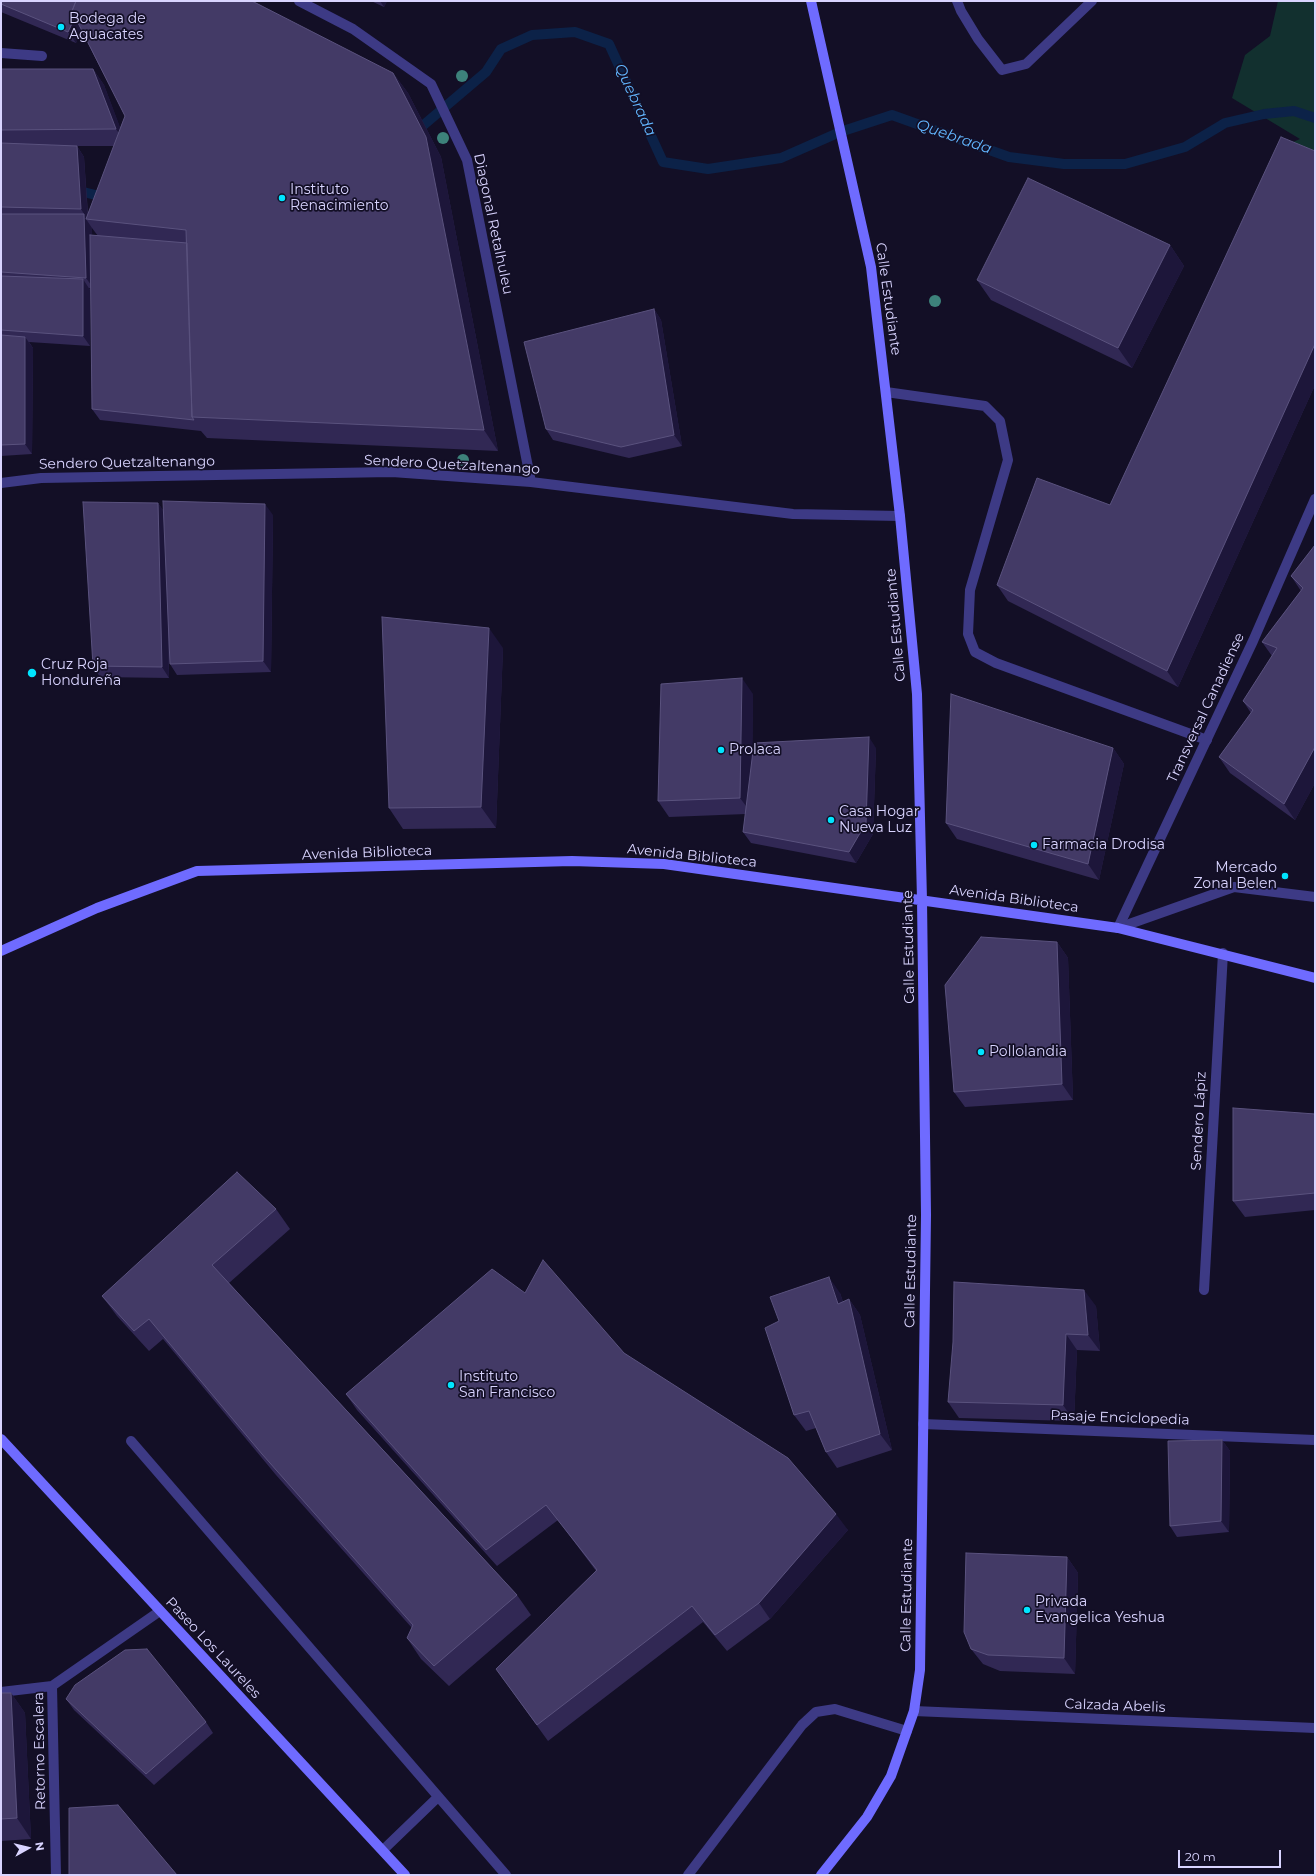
<!DOCTYPE html>
<meta charset="utf-8">
<style>
body{margin:0}
#map{position:relative;width:1316px;height:1876px;overflow:hidden;background:#130f26;font-family:Montserrat,sans-serif}
canvas{display:block}
.frame{position:absolute;inset:0;border:2px solid #d9d4ff;pointer-events:none}
.north{position:absolute;left:8px;top:1828px;width:40px;height:40px;-webkit-text-stroke:3px #130f26;paint-order:stroke;rotate:82deg;font-size:11px;font-weight:700;line-height:16px;text-align:center;color:#d9d4ff}
.north::after{content:'';display:block;margin:auto;width:14px;height:18px;background:#d9d4ff;clip-path:polygon(50% 0,100% 100%,50% 72%,0 100%)}
.scale{position:absolute;left:1178px;top:1850px;width:103px;height:18px;box-sizing:border-box;border:2px solid #d9d4ff;border-top:0;padding-left:5px;font-size:12px;line-height:14px;white-space:nowrap;color:#d9d4ff;-webkit-text-stroke:3px #130f26;paint-order:stroke}
</style>
<div id="map">
<canvas width="1316" height="1876"></canvas>
<div class="frame"></div>
<div class="north">N</div>
<div class="scale">20 m</div>
</div>
<script>
const ctx = document.querySelector('canvas').getContext('2d');
ctx.lineJoin = 'round';
function fillPath(path, color) { ctx.fillStyle = color; ctx.fill(path, 'evenodd'); }
const poly = rows => new Path2D(rows.map(r => 'M' + r).join(''));
function stroke(path, color, width, dash) { ctx.strokeStyle = color; ctx.lineWidth = width; ctx.lineCap = dash ? 'butt' : 'round'; ctx.setLineDash(dash || []); ctx.stroke(path); }
function drawText(font, color, halo, rows, align = 'center') {
  ctx.font = font + ' Montserrat,sans-serif'; ctx.lineWidth = 3.5; ctx.setLineDash([]); ctx.textBaseline = 'middle'; ctx.strokeStyle = halo; ctx.fillStyle = color; for (const [text, x, y, turn = 0] of rows) {
    ctx.save(); ctx.translate(x, y); ctx.rotate((+turn || 0) * Math.PI / 180); ctx.textAlign = isNaN(turn) ? turn : align; if (halo) ctx.strokeText(text, 0, 0); ctx.fillText(text, 0, 0); ctx.restore();
  }
}
fillPath(poly([
 [1278,1,1315,1,1315,152,1293,142,1300,139,1232,98,1245,55,1270,36]
]), '#12302f');
stroke(poly([
 [413,134,486,72,501,49,532,35,575,32,609,44,663,162,708,169,781,158,840,132,892,115,1009,157,1064,164,1125,164,1185,147,1225,123,1264,114,1294,111,1315,118],
 [75,190,108,198]
]), '#0c2248', 10);
stroke(poly([
 [1,53,42,56],
 [886,392,985,406,1000,421,1008,460,970,590,968,634,975,652,996,663,1207,740],
 [1118,928,1234,887,1315,897],
 [131,1441,506,1875],
 [383,1850,438,1797],
 [688,1875,802,1725,816,1712,835,1709,907,1731]
]), '#3d3a85', 10);
stroke(poly([
 [299,1,353,29,431,84,467,160,531,482],
 [957,1,961,11,978,39,1002,70,1026,64,1092,1],
 [1,483,41,478,392,472,531,482,793,514,900,516],
 [1118,928,1253,641,1315,499],
 [1204,1290,1223,953],
 [923,1424,1315,1440],
 [1,1692,52,1686],
 [914,1711,1315,1728],
 [56,1875,52,1686,160,1611]
]), '#3d3a85', 10);
stroke(poly([
 [811,1,871,267,900,516,917,694,922,900,926,1215,920,1670,914,1711,891,1776,867,1817,821,1875],
 [1,951,97,908,197,871,572,861,664,864,1118,928,1315,978],
 [1,1439,405,1875]
]), '#6f6bff', 10);
ctx.fillStyle = '#3d827b';
for (const [x, y] of [
 [462,76],
 [443,138],
 [935,301],
 [463,460]
]) { ctx.beginPath(); ctx.arc(x, y, 6, 0, 2 * Math.PI); ctx.fill(); }
fillPath(poly([
 [1,1,393,73,408,93,441,157,498,451,207,438,201,431,100,420,92,409,91,288,89,288,90,290,90,346,29,342,33,348,32,454,1,456,1,69,93,69,104,85,120,128,125,116,81,30,76,43,1,12],
 [67,146,114,146,88,214,84,157,77,146],
 [92,228,98,236,92,235],
 [371,1,387,1,384,7],
 [1315,151,1315,385,1178,687,1008,601,997,585,1110,505],
 [1170,245,1184,266,1132,368,991,300,977,280],
 [654,309,661,320,682,446,629,458,553,440,546,429],
 [158,503,164,512,273,515,271,672,177,675,170,664,169,639,169,678,100,677,93,666],
 [1315,545,1315,783,1295,820,1230,773,1219,757,1251,713,1243,701,1272,656,1262,642,1301,591,1291,576],
 [503,648,496,828,403,829,389,808],
 [753,694,752,762,876,748,873,834,856,863,751,843,743,832,746,814,669,817,658,801],
 [1113,748,1124,764,1099,880,957,839,946,823],
 [1057,942,1068,958,1073,1100,965,1107,954,1092],
 [1315,1114,1315,1210,1245,1217,1233,1201],
 [276,1209,290,1229,229,1283,517,1595,531,1615,449,1686,421,1659,407,1638,412,1628,276,1475,163,1339,149,1351,117,1316,102,1296],
 [525,1293,624,1353,848,1530,770,1619,727,1651,703,1622,548,1741,496,1669,596,1571,558,1520,497,1566,357,1410,346,1394],
 [840,1293,843,1302,849,1299,860,1315,892,1450,837,1468,826,1452,816,1428,806,1431,794,1415],
 [1096,1306,1100,1351,1077,1350,1074,1421,959,1418,948,1402],
 [1222,1440,1230,1451,1229,1532,1177,1537,1170,1526],
 [1067,1557,1078,1573,1075,1674,1000,1671,983,1664,971,1649],
 [1,1693,11,1693,25,1713,31,1839,1,1841],
 [66,1699,206,1722,213,1733,154,1785,74,1710]
]), '#312854');
fillPath(poly([
 [83,1,95,1,76,43,68,32],
 [380,1,387,1,384,7],
 [93,69,104,85,127,145,116,129],
 [393,73,408,93,441,157,498,451,484,430],
 [77,146,84,157,88,220,86,219,92,228,94,289,86,278,84,214,81,209],
 [1170,245,1184,266,1132,368,1118,348],
 [83,279,90,290,90,346,83,336],
 [654,309,661,320,682,446,674,435],
 [25,337,33,348,32,454,25,444],
 [1315,344,1315,385,1178,687,1167,671],
 [158,503,166,514,169,678,162,667],
 [265,504,273,515,271,672,263,661],
 [489,628,503,648,496,828,481,807],
 [742,678,753,694,752,814,740,798],
 [869,737,876,748,873,834,856,863,849,852],
 [1315,747,1315,783,1295,820,1284,804],
 [1113,748,1124,764,1099,880,1088,864],
 [1057,942,1068,958,1073,1100,1062,1084],
 [829,1277,840,1293,849,1320,838,1304],
 [1084,1290,1096,1306,1100,1351,1088,1335],
 [849,1299,860,1315,892,1450,880,1434],
 [1066,1334,1077,1350,1074,1421,1063,1405],
 [1222,1440,1230,1451,1229,1532,1221,1521],
 [836,1514,848,1530,770,1619,759,1603],
 [1067,1557,1078,1573,1075,1674,1064,1658],
 [11,1693,25,1713,31,1839,17,1818]
]), '#1d163a');
const building = poly([
 [1,1,76,1,72,11,75,17,68,32,1,4,1,1],
 [76,1,252,1,393,73,426,137,484,430,192,417,186,230,86,219,125,116,72,11,76,1],
 [1,69,93,69,116,129,1,130,1,69],
 [1281,137,1315,151,1315,344,1167,671,997,585,1037,478,1110,505,1281,137],
 [1,143,77,146,81,209,1,207,1,143],
 [1028,178,1170,245,1118,348,977,280,1028,178],
 [1,214,84,214,86,278,1,272,1,214],
 [90,235,187,243,192,417,194,420,92,409,90,235],
 [1,276,83,279,83,336,1,330,1,276],
 [654,309,674,435,621,447,546,429,524,342,654,309],
 [1,335,25,337,25,444,1,445,1,335],
 [163,501,265,504,263,661,170,664,163,501],
 [83,502,158,503,162,667,93,666,83,502],
 [1315,545,1315,747,1284,804,1219,757,1253,710,1243,701,1277,648,1262,642,1303,588,1291,576,1315,545],
 [382,617,489,628,481,807,389,808,382,617],
 [742,678,740,798,658,801,661,684,742,678],
 [951,694,1113,748,1088,864,946,823,951,694],
 [869,737,866,823,849,852,743,832,754,743,869,737],
 [981,937,1057,942,1062,1084,954,1092,945,985,981,937],
 [1233,1108,1315,1114,1315,1193,1233,1201,1233,1108],
 [237,1172,276,1209,212,1265,517,1595,434,1666,407,1638,413,1625,262,1454,149,1319,134,1331,102,1296,237,1172],
 [543,1260,624,1353,788,1458,836,1514,759,1603,715,1635,692,1606,537,1725,496,1669,597,1570,546,1505,486,1550,346,1394,492,1269,525,1293,543,1260],
 [829,1277,838,1304,849,1299,880,1434,826,1452,809,1411,794,1415,765,1328,779,1321,770,1297,829,1277],
 [954,1282,1084,1290,1088,1335,1066,1334,1063,1405,948,1402,953,1342,954,1282],
 [1222,1440,1221,1521,1170,1526,1168,1441,1222,1440],
 [966,1553,1067,1557,1064,1658,988,1655,971,1649,964,1632,966,1553],
 [147,1649,206,1722,146,1774,66,1699,75,1685,125,1650,147,1649],
 [1,1693,11,1693,17,1818,1,1819,1,1693],
 [118,1805,177,1875,69,1875,69,1808,118,1805]
]);
fillPath(building, '#433a66');
stroke(building, '#5a527e', 1);
for (const [x, y, r, color] of [
 [61,27,4,"#00e5ff"],
 [282,198,4,"#00e5ff"],
 [32,673,5,"#00e5ff"],
 [721,750,4,"#00e5ff"],
 [831,820,4,"#00e5ff"],
 [1034,845,4,"#00e5ff"],
 [1285,876,4,"#00e5ff"],
 [981,1052,4,"#00e5ff"],
 [451,1385,4,"#00e5ff"],
 [1027,1610,4,"#00e5ff"]
]) { const dot = new Path2D(); dot.arc(x, y, r, 0, 2 * Math.PI); ctx.fillStyle = color; ctx.fill(dot); stroke(dot, '#130f26', 1.5); }
drawText('14px', '#d9d4ff', '#130f26', [
 ["Bodega de",69,19],
 ["Aguacates",69,35],
 ["Instituto",290,190],
 ["Renacimiento",290,206],
 ["Cruz Roja",41,665],
 ["Hondureña",41,681],
 ["Prolaca",729,750],
 ["Casa Hogar",839,812],
 ["Nueva Luz",839,828],
 ["Farmacia Drodisa",1042,845],
 ["Mercado",1277,868,"right"],
 ["Zonal Belen",1277,884,"right"],
 ["Pollolandia",989,1052],
 ["Instituto",459,1377],
 ["San Francisco",459,1393],
 ["Privada",1035,1602],
 ["Evangelica Yeshua",1035,1618]
], 'left');
drawText('14px', '#d9d4ff', '#130f26', [
 ["Diagonal Retalhuleu",493,224,78],
 ["Calle Estudiante",888,299,82],
 ["Sendero Quetzaltenango",127,463,-1],
 ["Sendero Quetzaltenango",452,465,3],
 ["Calle Estudiante",896,625,-95],
 ["Transversal Canadiense",1206,708,-65],
 ["Avenida Biblioteca",367,853,-2],
 ["Avenida Biblioteca",692,856,6],
 ["Avenida Biblioteca",1014,899,8],
 ["Calle Estudiante",909,947,-91],
 ["Sendero Lápiz",1199,1121,-87],
 ["Calle Estudiante",911,1271,-89],
 ["Pasaje Enciclopedia",1120,1418,2],
 ["Calle Estudiante",907,1595,-89],
 ["Paseo Los Laureles",213,1648,47],
 ["Calzada Abelis",1115,1706,2],
 ["Retorno Escalera",40,1751,-91]
]);
drawText('italic 15px', '#62b6ff', '#130f26', [
 ["Quebrada",635,100,65],
 ["Quebrada",954,137,19]
]);
</script>
